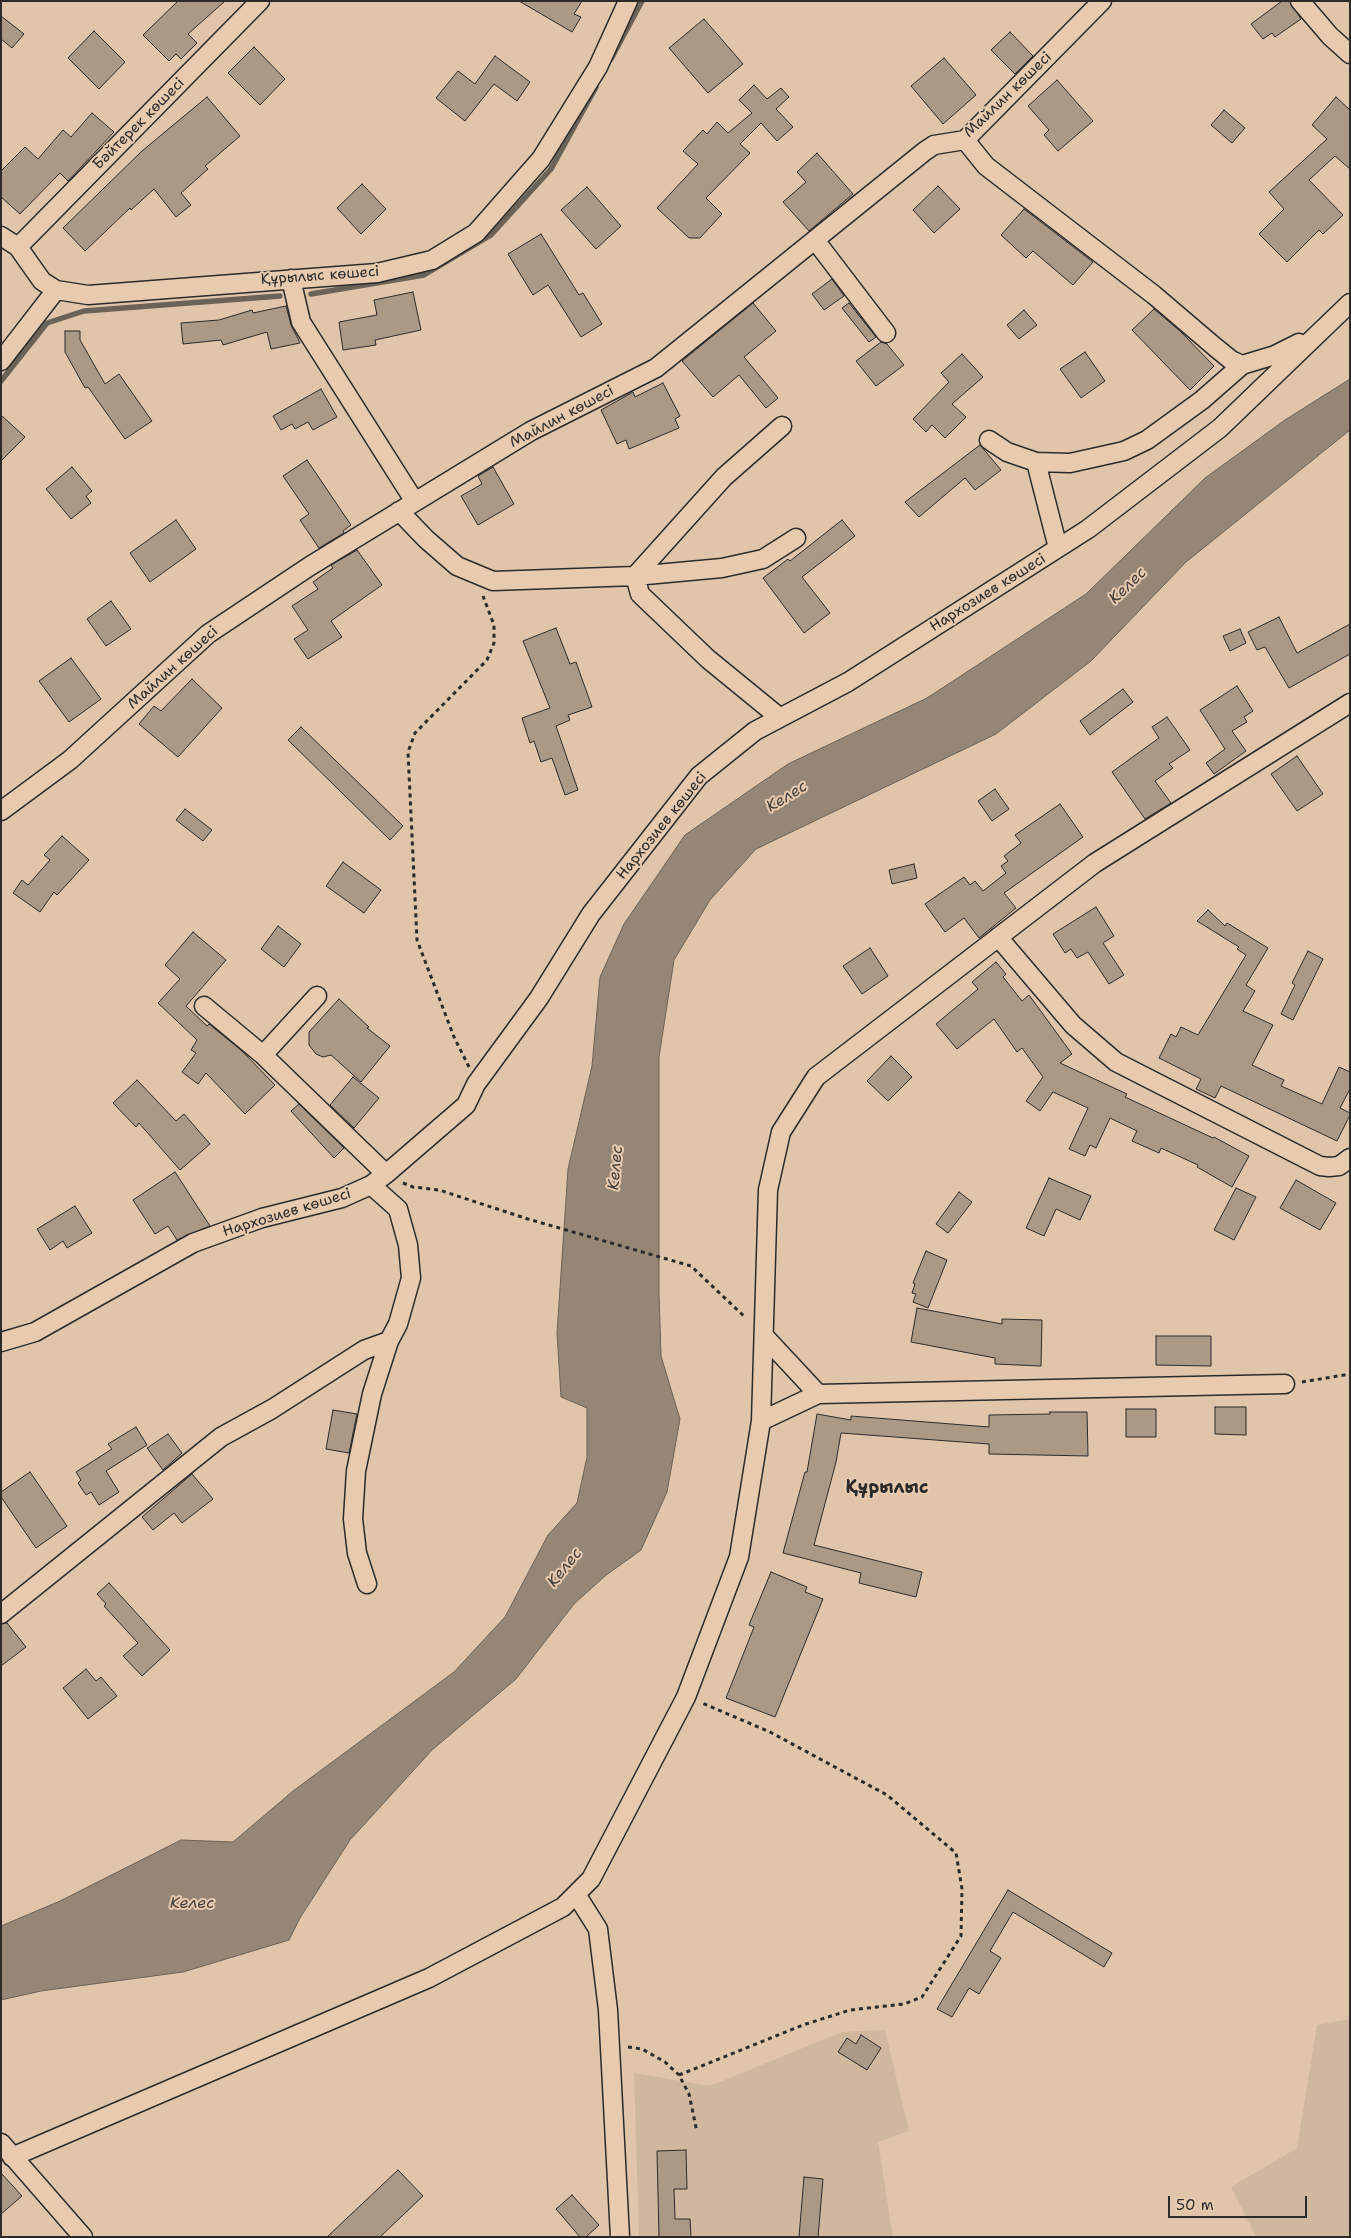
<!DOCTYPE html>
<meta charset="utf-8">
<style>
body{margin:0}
#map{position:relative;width:1351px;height:2238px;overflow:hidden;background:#e0c5aa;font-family:"Shantell Sans",sans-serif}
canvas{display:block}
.frame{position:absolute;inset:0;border:2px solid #2b2b2b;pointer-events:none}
.scale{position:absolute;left:1168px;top:2196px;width:139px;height:22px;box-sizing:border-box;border:2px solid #2b2b2b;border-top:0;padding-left:6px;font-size:15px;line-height:18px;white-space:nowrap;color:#2b2b2b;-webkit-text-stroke:4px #e8cbaf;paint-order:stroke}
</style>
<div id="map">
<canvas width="1351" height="2238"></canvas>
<div class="frame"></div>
<div class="scale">50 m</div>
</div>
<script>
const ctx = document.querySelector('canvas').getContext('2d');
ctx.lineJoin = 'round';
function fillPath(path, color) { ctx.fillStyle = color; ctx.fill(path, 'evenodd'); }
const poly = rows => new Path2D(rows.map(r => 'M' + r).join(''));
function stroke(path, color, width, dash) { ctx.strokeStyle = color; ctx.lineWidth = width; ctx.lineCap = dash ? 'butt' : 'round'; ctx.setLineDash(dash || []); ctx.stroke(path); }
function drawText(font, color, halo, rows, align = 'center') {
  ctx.font = font + ' "Shantell Sans",sans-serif'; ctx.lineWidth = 4; ctx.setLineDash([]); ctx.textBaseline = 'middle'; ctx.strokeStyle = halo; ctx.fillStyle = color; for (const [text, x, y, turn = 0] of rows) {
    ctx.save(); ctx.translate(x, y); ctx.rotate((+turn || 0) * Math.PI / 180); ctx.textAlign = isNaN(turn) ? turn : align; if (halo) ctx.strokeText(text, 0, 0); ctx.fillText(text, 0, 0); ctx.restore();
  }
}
fillPath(poly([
 [1350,2019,1350,2237,1256,2237,1231,2187,1297,2148,1317,2025],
 [885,2030,909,2131,878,2142,893,2237,639,2237,634,2073,710,2086,842,2032]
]), '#d0b89f');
const water = poly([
 [1350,379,1350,430,1186,562,1091,661,996,734,756,849,710,900,674,960,659,1057,659,1294,661,1356,680,1419,667,1492,641,1550,605,1576,574,1604,516,1679,432,1750,350,1840,300,1918,289,1940,183,1972,41,1991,1,2000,1,1926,60,1901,181,1840,233,1842,293,1791,454,1672,505,1617,548,1535,577,1503,587,1457,587,1408,561,1397,557,1333,568,1169,592,1066,600,977,624,924,685,835,788,764,927,698,1086,594,1205,478,1285,420,1350,379]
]);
fillPath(water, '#968676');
stroke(water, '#6b6258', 1);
stroke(poly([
 [611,59,642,1],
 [311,294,424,275,491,235,551,169,596,87],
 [1,381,47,323,84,311,280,296]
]), '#6b6258', 5.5);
const building = poly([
 [178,1,225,1,188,34,197,43,181,59,176,54,169,61,143,35,178,1],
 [519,1,582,1,574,14,581,17,572,32,519,1],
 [1282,1,1290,1,1301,19,1275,37,1272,33,1263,39,1251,24,1282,1],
 [1,16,24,34,12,48,1,39,1,16],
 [704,19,743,64,708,93,669,48,704,19],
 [94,31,125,62,99,89,68,58,94,31],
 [1010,32,1033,56,1015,74,991,50,1010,32],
 [254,47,285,79,260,105,228,73,254,47],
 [495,56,530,82,517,101,494,84,465,121,436,98,458,71,475,84,495,56],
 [944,58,976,95,943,124,911,86,944,58],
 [1057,80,1093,121,1058,151,1044,135,1049,130,1028,106,1057,80],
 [754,85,767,99,781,88,789,97,776,109,793,127,777,141,761,123,740,144,750,153,706,198,722,214,700,238,689,238,657,208,698,164,683,151,703,130,707,134,717,122,728,133,752,113,739,100,754,85],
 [207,97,240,136,205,166,208,169,181,193,191,205,176,217,154,189,131,210,130,208,85,251,63,228,142,151,207,97],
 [1336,97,1350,110,1350,169,1335,156,1309,180,1343,215,1323,234,1319,230,1287,262,1259,234,1284,209,1269,192,1327,139,1312,125,1336,97],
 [1224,110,1245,128,1232,143,1211,125,1224,110],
 [92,113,114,132,68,181,60,173,20,214,1,197,1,171,25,147,38,159,63,130,71,137,92,113],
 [817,153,853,194,809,231,783,202,806,182,797,172,817,153],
 [362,184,386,209,361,234,337,208,362,184],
 [938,186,960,209,934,233,913,210,938,186],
 [587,187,621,226,596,249,561,210,587,187],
 [1024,209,1093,262,1073,285,1033,251,1026,258,1001,235,1024,209],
 [541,234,579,295,583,293,602,324,581,337,548,285,533,295,508,254,541,234],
 [832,279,844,296,824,310,812,294,832,279],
 [413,292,421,330,375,340,376,345,343,350,339,322,377,315,374,300,413,292],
 [753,303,776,331,744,357,778,398,766,408,739,375,713,397,682,361,753,303],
 [849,303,876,337,869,342,842,308,849,303],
 [286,306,291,325,300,343,271,349,267,332,223,345,221,340,183,344,181,323,219,320,252,310,253,313,286,306],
 [1154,309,1180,331,1214,366,1190,390,1132,330,1154,309],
 [1024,310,1037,325,1019,339,1007,325,1024,310],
 [65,331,80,331,80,340,105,384,119,374,152,421,125,439,88,387,85,388,65,352,65,331],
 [881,342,887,344,904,365,876,386,856,361,881,342],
 [1085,352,1105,381,1081,398,1060,369,1085,352],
 [962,354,983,377,952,404,966,417,945,438,932,425,926,432,913,419,949,382,941,373,962,354],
 [663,383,680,416,675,419,679,428,629,449,626,440,617,444,601,410,633,392,635,397,663,383],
 [321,389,337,417,313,430,308,422,295,429,292,424,281,430,273,416,321,389],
 [1,415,25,437,1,461,1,415],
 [980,445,1001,470,975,490,965,478,919,517,905,502,980,445],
 [307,460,351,525,343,531,344,533,319,548,300,520,309,514,283,476,307,460],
 [72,467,92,491,86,496,91,503,71,519,46,489,72,467],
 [493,467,514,504,478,525,461,496,482,484,478,476,493,467],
 [176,520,196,549,150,582,130,553,176,520],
 [842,520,855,536,802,577,830,613,804,633,763,578,788,559,790,561,842,520],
 [357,550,382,585,331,621,342,637,308,659,294,639,308,630,292,606,318,589,313,582,333,568,331,565,357,550],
 [111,601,131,629,106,646,87,619,111,601],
 [1279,617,1297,653,1350,624,1350,654,1289,688,1265,647,1257,650,1248,632,1279,617],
 [556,628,570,664,576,662,592,707,568,715,570,720,556,726,578,790,565,795,552,758,541,762,534,741,530,743,522,718,550,708,523,641,556,628],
 [1240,629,1246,643,1230,651,1223,636,1240,629],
 [71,658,101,699,69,722,39,681,71,658],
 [192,679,222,708,178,757,139,724,154,706,161,711,192,679],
 [1237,686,1253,711,1244,717,1247,722,1232,731,1246,751,1214,774,1206,763,1225,749,1200,710,1237,686],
 [1123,689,1133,702,1090,735,1080,721,1123,689],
 [1167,717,1190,750,1169,764,1173,768,1155,781,1171,803,1145,819,1112,772,1159,738,1152,727,1167,717],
 [301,727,403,826,390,840,288,740,301,727],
 [1297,756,1323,794,1297,811,1271,774,1297,756],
 [995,789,1009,809,992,821,978,801,995,789],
 [1060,804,1083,837,1004,893,1016,908,979,938,964,918,945,932,925,904,964,877,970,885,975,881,983,891,1006,873,1001,866,1008,861,1004,856,1021,843,1015,835,1060,804],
 [185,809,212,830,203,841,176,820,185,809],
 [62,836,89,860,57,895,54,892,40,912,13,893,22,880,28,885,50,860,44,855,62,836],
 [343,862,381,890,364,913,326,886,343,862],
 [914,864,917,878,892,884,889,870,914,864],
 [1096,907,1114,936,1103,943,1124,975,1109,984,1088,952,1077,958,1071,949,1065,953,1053,934,1096,907],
 [1208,910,1225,926,1227,923,1268,948,1246,985,1255,991,1243,1011,1273,1025,1252,1065,1284,1080,1281,1086,1322,1104,1339,1067,1350,1072,1350,1089,1340,1108,1350,1113,1350,1115,1337,1141,1221,1086,1215,1098,1196,1089,1201,1079,1159,1058,1171,1034,1176,1037,1181,1027,1198,1035,1246,955,1237,949,1239,947,1197,921,1208,910],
 [278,926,301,944,284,967,261,949,278,926],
 [193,932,226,960,186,1006,207,1026,209,1024,242,1051,275,1085,245,1114,206,1073,198,1084,182,1072,196,1053,191,1050,197,1040,158,1003,180,979,165,965,193,932],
 [870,948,888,976,862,994,843,966,870,948],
 [1308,951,1323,959,1293,1020,1281,1014,1295,985,1292,983,1308,951],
 [996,962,1006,974,1003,977,1022,1001,1029,995,1072,1054,1060,1063,1127,1094,1125,1097,1213,1138,1214,1137,1249,1156,1232,1187,1197,1167,1198,1165,1161,1148,1159,1153,1132,1141,1137,1131,1110,1118,1096,1148,1090,1145,1085,1156,1069,1149,1088,1108,1053,1092,1040,1111,1026,1101,1043,1077,1022,1048,1017,1052,994,1019,957,1049,936,1024,978,989,972,982,996,962],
 [339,999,369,1027,367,1028,390,1046,361,1082,331,1055,323,1057,316,1054,309,1045,309,1032,339,999],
 [891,1056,912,1077,888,1101,867,1081,891,1056],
 [353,1077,379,1098,354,1128,330,1105,353,1077],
 [137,1080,176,1121,184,1114,210,1144,180,1170,139,1123,136,1127,113,1103,137,1080],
 [299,1104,344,1148,334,1158,291,1111,299,1104],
 [175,1172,210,1226,177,1240,168,1226,155,1234,133,1200,175,1172],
 [1049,1178,1091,1196,1080,1220,1056,1209,1044,1236,1026,1228,1049,1178],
 [1296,1180,1336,1203,1320,1230,1280,1208,1296,1180],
 [1236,1188,1256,1197,1234,1240,1214,1230,1236,1188],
 [959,1192,972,1202,948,1233,936,1224,959,1192],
 [75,1206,92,1233,67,1248,63,1241,50,1250,37,1229,75,1206],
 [926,1251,947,1260,928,1308,913,1302,916,1294,912,1293,915,1284,913,1283,926,1251],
 [917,1308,1002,1324,1002,1319,1042,1320,1041,1366,995,1364,995,1358,911,1342,917,1308],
 [1156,1336,1211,1336,1211,1366,1156,1365,1156,1336],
 [1215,1407,1246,1407,1246,1435,1215,1434,1215,1407],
 [1126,1409,1156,1409,1156,1437,1126,1437,1126,1409],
 [333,1410,357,1414,349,1453,326,1449,333,1410],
 [1050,1412,1087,1412,1088,1456,989,1454,989,1444,841,1433,836,1462,814,1545,922,1572,916,1597,859,1583,861,1573,783,1553,805,1472,807,1472,817,1414,851,1420,851,1416,989,1427,989,1415,1050,1414,1050,1412],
 [136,1427,147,1445,106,1471,119,1492,99,1505,91,1492,86,1495,78,1483,81,1480,76,1472,112,1449,108,1444,136,1427],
 [168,1434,182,1453,163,1470,147,1448,168,1434],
 [30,1472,67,1526,36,1548,1,1497,1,1492,30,1472],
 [192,1474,213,1499,182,1523,174,1513,153,1530,142,1517,192,1474],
 [771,1572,807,1587,805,1592,823,1599,775,1717,726,1698,754,1627,749,1625,771,1572],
 [109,1583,170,1650,142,1676,123,1656,138,1643,104,1606,106,1604,97,1594,109,1583],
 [7,1623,26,1647,1,1666,1,1624,7,1623],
 [86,1669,96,1681,101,1677,117,1696,88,1719,63,1688,86,1669],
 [1008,1890,1112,1953,1104,1967,1013,1912,990,1951,1001,1958,979,1994,969,1988,952,2017,937,2009,1008,1890],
 [861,2035,881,2048,867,2070,838,2052,847,2038,856,2044,861,2035],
 [686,2150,687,2189,674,2189,675,2219,690,2219,691,2237,659,2237,657,2151,686,2150],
 [398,2170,423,2196,380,2237,327,2237,398,2170],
 [1,2173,22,2196,1,2214,1,2173],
 [804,2177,823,2179,818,2237,799,2237,804,2177],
 [572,2195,599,2225,586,2237,580,2237,556,2209,572,2195]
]);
fillPath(building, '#ab9885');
stroke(building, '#2b2b2b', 1);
const street = poly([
 [1300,1,1330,36,1350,54],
 [965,140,986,166,1154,295,1215,347,1231,360,1242,365],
 [1,236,18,247,42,281,56,290,88,295,377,273,432,260,476,233,541,159,598,67,628,1],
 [815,240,886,333],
 [18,247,260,1],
 [291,279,301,322,415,502],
 [1,361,56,290],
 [989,440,1007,452,1036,462,1070,463,1124,451,1147,440,1202,400,1242,365,1275,355,1299,343],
 [1036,462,1058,548],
 [399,511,426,539,457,566,493,581,635,576,722,568,763,559,796,538],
 [779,717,708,659,640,594,635,576,724,477,782,426],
 [1,811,70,760,208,634,310,566,531,431,656,368,925,151,934,145,965,140,1102,1],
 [998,937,1073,1025,1116,1062,1320,1166,1329,1167,1339,1166,1350,1158],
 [204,1006,263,1055,386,1174],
 [263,1055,317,996],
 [764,1336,818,1394],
 [1,1342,35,1332,193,1243,262,1218,342,1198,371,1185,386,1174,466,1105,476,1084,539,998,591,914,699,776,755,731,848,682,1088,529,1220,428,1350,303],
 [761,1421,818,1394,1285,1384],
 [367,1584,357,1553,353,1519,356,1471,372,1394,389,1341,398,1324,411,1278,408,1245,398,1209,371,1185],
 [1,1614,221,1437,272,1409,364,1350,389,1341],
 [576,1894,598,1929,608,2010,620,2237],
 [1,2143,83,2237],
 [12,2157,429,1978,563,1907,591,1879,686,1697,739,1557,761,1421,768,1190,781,1132,816,1077,1095,863,1350,703]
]);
stroke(street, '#2b2b2b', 21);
stroke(poly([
 [469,1067,454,1037,417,940,408,752,415,733,487,660,494,643,494,625,483,596],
 [403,1183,413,1187,439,1190,528,1219,691,1266,746,1318],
 [1302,1382,1350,1374],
 [628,2047,642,2049,665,2062,679,2075,689,2094,697,2132],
 [679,2075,803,2025,850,2010,904,2004,922,1997,961,1936,962,1889,956,1853,887,1795,770,1732,702,1703]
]), '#2b2b2b', 3, [4, 4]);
stroke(street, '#e8cbaf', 18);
drawText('15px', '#2b2b2b', '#e8cbaf', [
 ["Майлин көшесі",1008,95,-44],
 ["Бәйтерек көшесі",139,124,-45],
 ["Құрылыс көшесі",320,276,-4],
 ["Майлин көшесі",562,417,-28],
 ["Нархозиев көшесі",988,593,-32],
 ["Майлин көшесі",173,668,-42],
 ["Нархозиев көшесі",662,826,-51],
 ["Нархозиев көшесі",287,1213,-17]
]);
drawText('italic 16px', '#403d3a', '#e8cbaf', [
 ["Келес",1128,586,-44],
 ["Келес",787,797,-32],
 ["Келес",616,1168,-85],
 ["Келес",565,1568,-51],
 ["Келес",192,1904]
]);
drawText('bold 18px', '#2b2b2b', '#e8cbaf', [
 ["Құрылыс",887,1488]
]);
</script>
